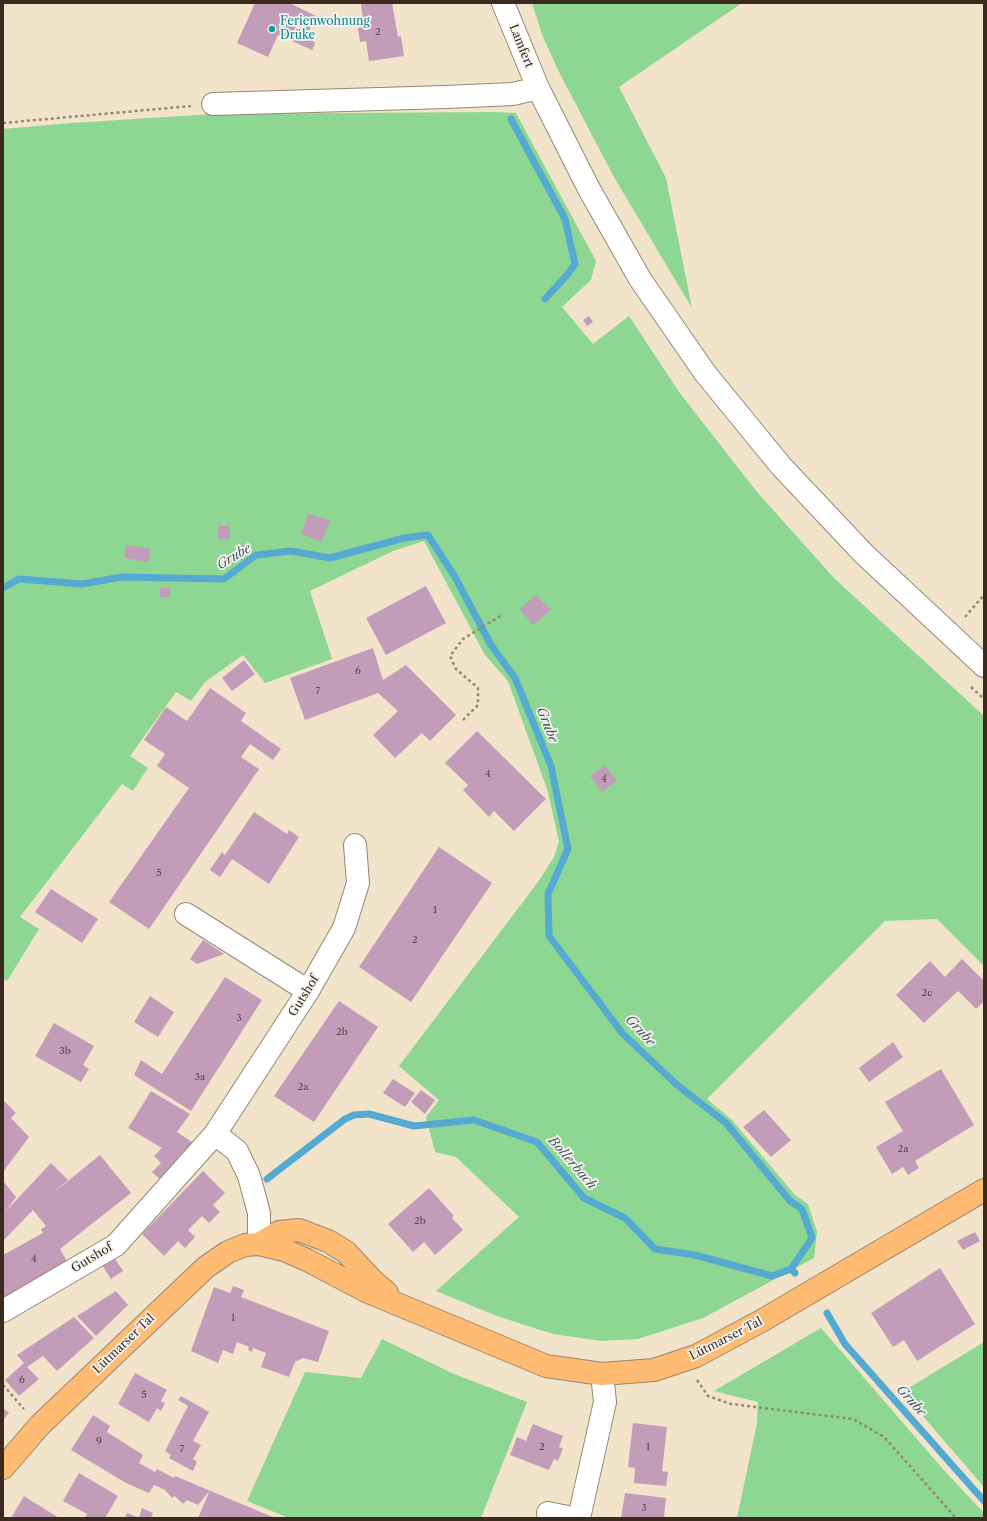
<!DOCTYPE html>
<meta charset="utf-8">
<style>
body{margin:0}
#map{position:relative;width:987px;height:1521px;overflow:hidden;background:#f1e4cb;font-family:"Libre Caslon Text",serif}
canvas{display:block}
.frame{position:absolute;inset:0;border:4px solid #3b2a1e;pointer-events:none}
</style>
<div id="map">
<canvas width="987" height="1521"></canvas>
<div class="frame"></div>
</div>
<script>
const ctx = document.querySelector('canvas').getContext('2d');
ctx.lineJoin = 'round';
function fillPath(path, color) { ctx.fillStyle = color; ctx.fill(path, 'evenodd'); }
const poly = rows => new Path2D(rows.map(r => 'M' + r).join(''));
function stroke(path, color, width, dash) { ctx.strokeStyle = color; ctx.lineWidth = width; ctx.lineCap = dash ? 'butt' : 'round'; ctx.setLineDash(dash || []); ctx.stroke(path); }
function drawText(font, color, halo, rows, align = 'center') {
  ctx.font = font + ' "Libre Caslon Text",serif'; ctx.lineWidth = 3.5; ctx.setLineDash([]); ctx.textBaseline = 'middle'; ctx.strokeStyle = halo; ctx.fillStyle = color; for (const [text, x, y, turn = 0] of rows) {
    ctx.save(); ctx.translate(x, y); ctx.rotate((+turn || 0) * Math.PI / 180); ctx.textAlign = isNaN(turn) ? turn : align; if (halo) ctx.strokeText(text, 0, 0); ctx.fillText(text, 0, 0); ctx.restore();
  }
}
fillPath(poly([
 [532,3,742,3,619,87,666,178,692,308,615,179,560,74,543,37],
 [493,112,516,113,596,261,591,280,562,307,593,344,629,316,679,392,757,492,835,579,984,716,984,966,937,919,885,921,707,1099,732,1120,795,1195,808,1204,817,1232,814,1258,703,1318,638,1339,601,1341,553,1334,497,1316,436,1291,519,1217,456,1157,435,1152,426,1117,439,1100,399,1066,538,882,554,857,559,842,548,792,508,681,485,655,424,541,393,551,310,591,332,659,265,683,243,655,205,682,191,701,176,692,130,756,148,768,133,791,122,784,20,917,39,929,7,981,3,979,3,129,72,123,214,114],
 [821,1328,942,1468,984,1513,984,1518,737,1518,757,1423,758,1402,714,1391],
 [382,1339,454,1374,527,1402,481,1518,289,1518,247,1501,305,1372,361,1378],
 [984,1342,984,1487,902,1392]
]), '#8dd793');
stroke(poly([
 [511,119,565,219,575,264,568,274,545,299],
 [3,588,19,579,82,584,122,577,224,579,256,555,291,551,330,558,404,538,428,535,455,577,491,645,515,678,551,766,568,849,548,894,549,936,623,1034,676,1084,726,1123,790,1201,802,1209,812,1238,791,1269,795,1273],
 [267,1179,345,1119,354,1115,369,1114,414,1126,474,1120,537,1142,584,1198,625,1218,655,1249,695,1255,772,1276,791,1269],
 [827,1313,845,1344,984,1501]
]), '#55aad1', 7);
fillPath(poly([
 [255,3,289,3,316,16,309,31,315,44,312,50,278,35,268,57,237,43],
 [368,3,392,3,398,37,401,36,404,56,369,61,366,41,360,42,358,28,364,27,361,4],
 [589,316,593,322,587,326,583,320],
 [308,514,330,520,322,542,301,534],
 [218,526,230,526,230,539,218,539],
 [126,545,151,549,149,562,124,558],
 [426,586,446,623,386,655,366,618],
 [160,588,170,588,170,597,160,597],
 [536,595,551,610,533,625,520,609],
 [373,648,383,680,406,665,456,715,430,741,422,733,395,758,373,735,398,711,378,693,305,720,290,678],
 [244,660,255,674,232,691,222,678],
 [210,688,246,713,241,721,281,749,273,760,250,744,241,757,259,769,149,929,109,902,189,788,157,766,165,754,144,740,166,707,187,721],
 [477,731,546,799,514,831,494,811,489,817,463,790,468,785,445,763],
 [605,765,617,781,602,792,590,776],
 [254,812,287,834,289,830,299,837,269,884,232,859,220,877,210,870,222,852,225,855],
 [439,847,492,883,411,1002,359,967],
 [51,889,98,919,82,943,35,912],
 [203,940,224,954,197,964,190,959],
 [962,959,984,981,984,1001,976,1009,958,991,924,1023,896,995,930,961,945,977],
 [225,977,262,1000,191,1111,134,1075,141,1060,162,1074],
 [150,996,174,1012,158,1037,134,1022],
 [339,1001,378,1027,314,1122,274,1096],
 [54,1023,94,1046,83,1065,89,1069,81,1082,35,1056],
 [893,1042,903,1057,869,1082,859,1068],
 [941,1069,974,1125,915,1161,919,1168,908,1175,903,1167,892,1174,876,1147,903,1131,885,1102],
 [393,1079,415,1093,405,1107,383,1093],
 [421,1090,435,1100,425,1114,411,1102],
 [151,1091,190,1114,177,1132,192,1142,180,1159,161,1180,152,1172,161,1163,154,1156,162,1148,128,1128],
 [3,1100,16,1113,11,1118,29,1137,3,1172],
 [764,1110,791,1140,771,1157,743,1127],
 [100,1155,131,1193,60,1249,68,1263,3,1299,3,1255,43,1233,41,1229,46,1226,33,1210,3,1241,3,1184,4,1182,16,1197,6,1211,51,1163,68,1180,52,1194],
 [203,1171,225,1193,213,1205,220,1212,209,1223,202,1216,188,1230,195,1237,185,1248,178,1241,164,1256,142,1234],
 [429,1188,454,1216,452,1218,463,1230,435,1255,424,1242,413,1252,388,1224],
 [975,1232,980,1241,963,1250,957,1241],
 [114,1257,123,1271,111,1279,102,1265],
 [940,1268,975,1324,917,1361,904,1340,893,1347,871,1313],
 [233,1286,244,1290,241,1297,329,1331,318,1362,303,1358,295,1362,289,1377,261,1367,266,1353,253,1348,252,1352,248,1350,249,1347,237,1342,233,1354,223,1350,218,1363,191,1351,214,1287,230,1293],
 [116,1291,128,1305,96,1336,77,1316],
 [74,1317,94,1338,57,1371,43,1356,27,1367,39,1379,19,1396,5,1380,24,1363,17,1355],
 [135,1373,167,1390,161,1401,165,1403,161,1411,157,1408,149,1422,118,1404],
 [181,1396,209,1412,193,1441,201,1445,193,1459,197,1462,193,1471,169,1458,171,1455,165,1451,188,1406,178,1400],
 [3,1408,9,1413,3,1420],
 [93,1415,110,1426,107,1432,143,1455,139,1463,155,1472,157,1469,174,1478,175,1476,275,1518,198,1518,210,1490,198,1505,187,1500,183,1504,175,1496,172,1498,165,1490,154,1485,149,1493,126,1483,71,1450],
 [633,1423,667,1427,662,1471,668,1472,666,1486,634,1483,635,1468,628,1467],
 [533,1424,563,1436,559,1447,563,1448,558,1461,554,1459,549,1470,510,1455,517,1437,526,1441],
 [79,1473,118,1496,105,1518,85,1518,87,1514,63,1501],
 [625,1493,666,1498,664,1517,621,1518],
 [24,1496,59,1518,11,1518],
 [142,1508,153,1513,151,1518,125,1518,127,1513,139,1518]
]), '#c39cba');
const minor = poly([
 [503,3,538,88,589,189,640,279,705,373,781,466,864,554,984,666],
 [213,104,446,97,513,94,538,88],
 [186,914,308,991],
 [215,1134,237,1151,249,1176,259,1213,259,1244],
 [3,1311,116,1245,215,1134,308,991,344,928,358,883,355,845],
 [548,1513,572,1518],
 [579,1518,605,1402,602,1374]
]);
const major = poly([
 [259,1244,279,1232,299,1230,328,1241,346,1252,374,1282,387,1293],
 [3,1468,40,1425,206,1267,228,1252,245,1245,259,1244,284,1250,307,1260,366,1291,546,1366,602,1374,654,1370,696,1356,763,1320,984,1190]
]);
stroke(minor, '#968774', 24);
stroke(major, '#968774', 24);
stroke(poly([
 [3,123,191,106],
 [965,617,984,595],
 [971,687,984,699],
 [463,720,478,705,478,688,456,669,450,656,463,639,502,615],
 [697,1380,708,1396,731,1404,853,1419,884,1437,956,1518],
 [3,1385,24,1409]
]), '#968774', 2.5, [3, 3]);
stroke(minor, '#fff', 22);
stroke(major, '#ffbb71', 22);
for (const [x, y, r, color] of [
 [272,29,4,"#0f9aa8"]
]) { const dot = new Path2D(); dot.arc(x, y, r, 0, 2 * Math.PI); ctx.fillStyle = color; ctx.fill(dot); stroke(dot, '#f6f6f2', 1.5); }
drawText('10px', '#5d4645', null, [
 ["2",378,32],
 ["6",358,671],
 ["7",318,691],
 ["4",488,774],
 ["4",604,779],
 ["5",159,873],
 ["1",435,910],
 ["2",415,940],
 ["2c",927,993],
 ["3",239,1018],
 ["2b",342,1032],
 ["3b",65,1051],
 ["3a",200,1077],
 ["2a",303,1087],
 ["2a",903,1149],
 ["2b",420,1221],
 ["4",34,1259],
 ["1",233,1318],
 ["6",22,1380],
 ["5",144,1395],
 ["9",99,1441],
 ["2",542,1447],
 ["1",648,1447],
 ["7",182,1449],
 ["3",644,1508]
]);
drawText('12px', '#0d838f', '#f6f6f2', [
 ["Ferienwohnung",280,22],
 ["Drüke",280,36]
], 'left');
drawText('12px', '#3b2a1e', '#f6f6f2', [
 ["Lamfert",521,46,68],
 ["Gutshof",304,996,-58],
 ["Gutshof",92,1258,-31],
 ["Lütmarser Tal",726,1339,-27],
 ["Lütmarser Tal",124,1344,-44]
]);
drawText('italic 13px', '#44575d', '#f6f6f2', [
 ["Grube",234,557,-31],
 ["Grube",547,725,68],
 ["Grube",640,1031,47],
 ["Bollerbach",572,1163,49],
 ["Grube",911,1401,48]
]);
</script>
